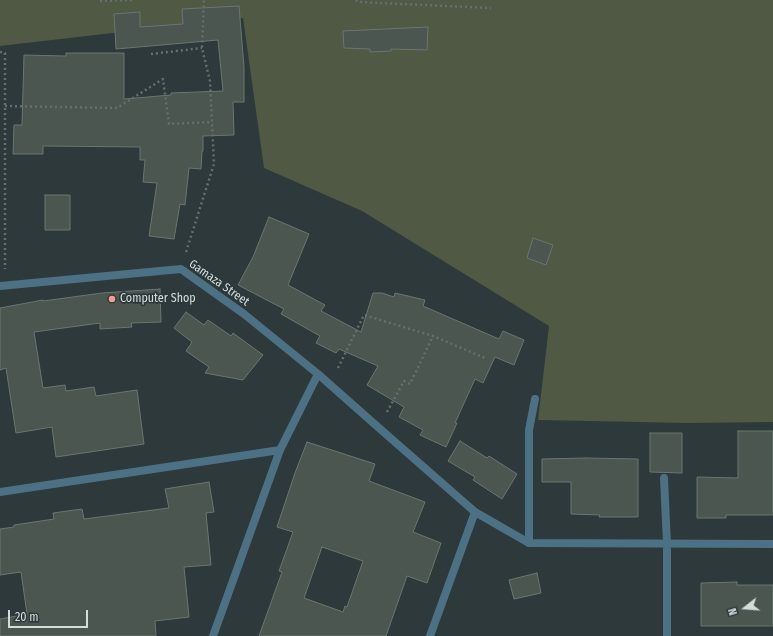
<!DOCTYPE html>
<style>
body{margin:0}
#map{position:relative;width:773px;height:636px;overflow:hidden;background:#2d393a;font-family:"Fira Sans Condensed",sans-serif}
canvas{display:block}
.north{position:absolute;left:725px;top:588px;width:40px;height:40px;-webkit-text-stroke:3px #2d393a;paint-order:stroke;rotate:253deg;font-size:11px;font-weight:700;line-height:16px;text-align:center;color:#d4dcdc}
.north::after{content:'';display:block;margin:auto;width:14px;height:18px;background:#d4dcdc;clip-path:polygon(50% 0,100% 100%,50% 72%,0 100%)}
.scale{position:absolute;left:8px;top:610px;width:80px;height:18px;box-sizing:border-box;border:2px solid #d4dcdc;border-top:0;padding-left:5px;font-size:12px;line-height:14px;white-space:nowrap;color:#d4dcdc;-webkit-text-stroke:3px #2d393a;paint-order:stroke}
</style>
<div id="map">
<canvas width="773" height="636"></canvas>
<div class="north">N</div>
<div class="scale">20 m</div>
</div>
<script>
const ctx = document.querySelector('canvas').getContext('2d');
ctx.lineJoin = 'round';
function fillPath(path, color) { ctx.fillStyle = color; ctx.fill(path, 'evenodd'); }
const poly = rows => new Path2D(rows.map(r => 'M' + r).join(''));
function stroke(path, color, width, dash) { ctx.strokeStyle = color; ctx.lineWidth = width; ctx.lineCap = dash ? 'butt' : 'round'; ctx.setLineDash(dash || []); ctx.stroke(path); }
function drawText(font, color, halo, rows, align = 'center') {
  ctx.font = font + ' "Fira Sans Condensed",sans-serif'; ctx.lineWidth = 3.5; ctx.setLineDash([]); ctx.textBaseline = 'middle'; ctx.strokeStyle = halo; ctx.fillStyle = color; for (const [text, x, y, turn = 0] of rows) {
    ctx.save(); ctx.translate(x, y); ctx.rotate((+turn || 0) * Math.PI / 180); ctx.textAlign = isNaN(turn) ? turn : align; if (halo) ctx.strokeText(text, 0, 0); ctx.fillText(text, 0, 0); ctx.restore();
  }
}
fillPath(poly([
 [0,0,773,0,773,422,687,423,538,420,549,326,362,211,264,168,243,18,0,46]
]), '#4f5944');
const building = poly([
 [239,6,244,67,244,102,233,102,234,135,203,136,203,151,202,151,201,169,189,168,185,205,180,204,174,239,149,236,157,183,143,182,145,160,140,160,140,147,43,146,43,154,13,154,14,125,22,125,24,55,66,56,66,53,124,53,124,99,171,95,171,93,223,91,218,40,116,49,114,14,140,12,140,27,183,24,182,9,239,6],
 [428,27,427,50,391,49,391,51,370,52,370,49,344,48,343,31,428,27],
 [45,195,70,195,70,230,45,230,45,195],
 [269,217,309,234,288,285,325,305,321,311,361,332,373,293,382,293,394,297,395,293,425,300,423,306,499,339,503,331,524,340,514,365,495,357,483,383,475,379,455,423,457,423,446,447,420,435,423,430,399,417,404,407,367,385,378,366,339,349,336,353,316,343,320,336,281,314,284,309,238,285,253,257,269,217],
 [533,238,553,245,546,265,527,258,533,238],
 [160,289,161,322,131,323,132,327,100,329,100,323,34,332,43,388,65,385,66,391,94,387,96,396,137,390,144,444,56,457,52,427,16,433,6,368,0,370,0,308,43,300,43,301,102,293,160,289],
 [186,312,204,325,208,320,231,336,233,333,263,355,243,380,205,373,209,367,186,351,192,342,174,328,186,312],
 [738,431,773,431,773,515,726,515,726,518,697,518,697,477,738,478,738,431],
 [650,433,682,433,682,473,650,472,650,433],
 [460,441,487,458,489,456,517,474,502,499,473,480,475,477,448,461,460,441],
 [307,442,375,464,369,481,425,502,413,532,441,543,427,583,407,576,386,636,259,636,282,572,279,571,293,532,277,527,295,473,307,442],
 [322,547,363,561,347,607,345,606,343,612,304,598,322,547],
 [586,458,638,459,638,517,599,517,600,515,571,514,571,482,542,482,542,459,586,458],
 [209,482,214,512,206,513,211,565,184,567,189,617,155,621,156,636,0,636,0,619,27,614,21,572,0,575,0,529,14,527,14,525,54,519,53,513,82,509,84,519,169,508,165,489,209,482],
 [537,573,541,593,514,599,509,580,537,573],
 [737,582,737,585,773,585,773,626,701,626,701,583,737,582]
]);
fillPath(building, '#4b5650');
stroke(building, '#6a7670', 1);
stroke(poly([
 [356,0,358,2,491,8],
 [100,1,132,0],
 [0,52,5,53,5,269],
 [151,54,202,48],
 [5,106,117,108,163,79,169,124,212,122],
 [186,252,214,164,210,81,202,48,204,0],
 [338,368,364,315,433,336,485,358],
 [387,412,404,381,410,384,433,336]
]), '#646f6f', 2.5, [2, 3]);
stroke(poly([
 [664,478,667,544],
 [529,543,529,430,535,399]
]), '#4c7185', 8);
stroke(poly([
 [0,286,181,269,244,314,318,374,379,428,475,512,529,543,773,544],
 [0,492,280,450],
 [667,544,667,636],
 [213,636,280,450,318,374],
 [430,636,475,512]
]), '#4c7185', 8);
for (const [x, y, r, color] of [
 [112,299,4,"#f59c96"]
]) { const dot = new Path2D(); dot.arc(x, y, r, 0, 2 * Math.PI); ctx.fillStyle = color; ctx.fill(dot); stroke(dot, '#2d393a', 1.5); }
drawText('12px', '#d4dcdc', '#2d393a', [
 ["Gamaza Street",219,283,35]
]);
drawText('12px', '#d4dcdc', '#2d393a', [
 ["Computer Shop",120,299]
], 'left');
</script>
